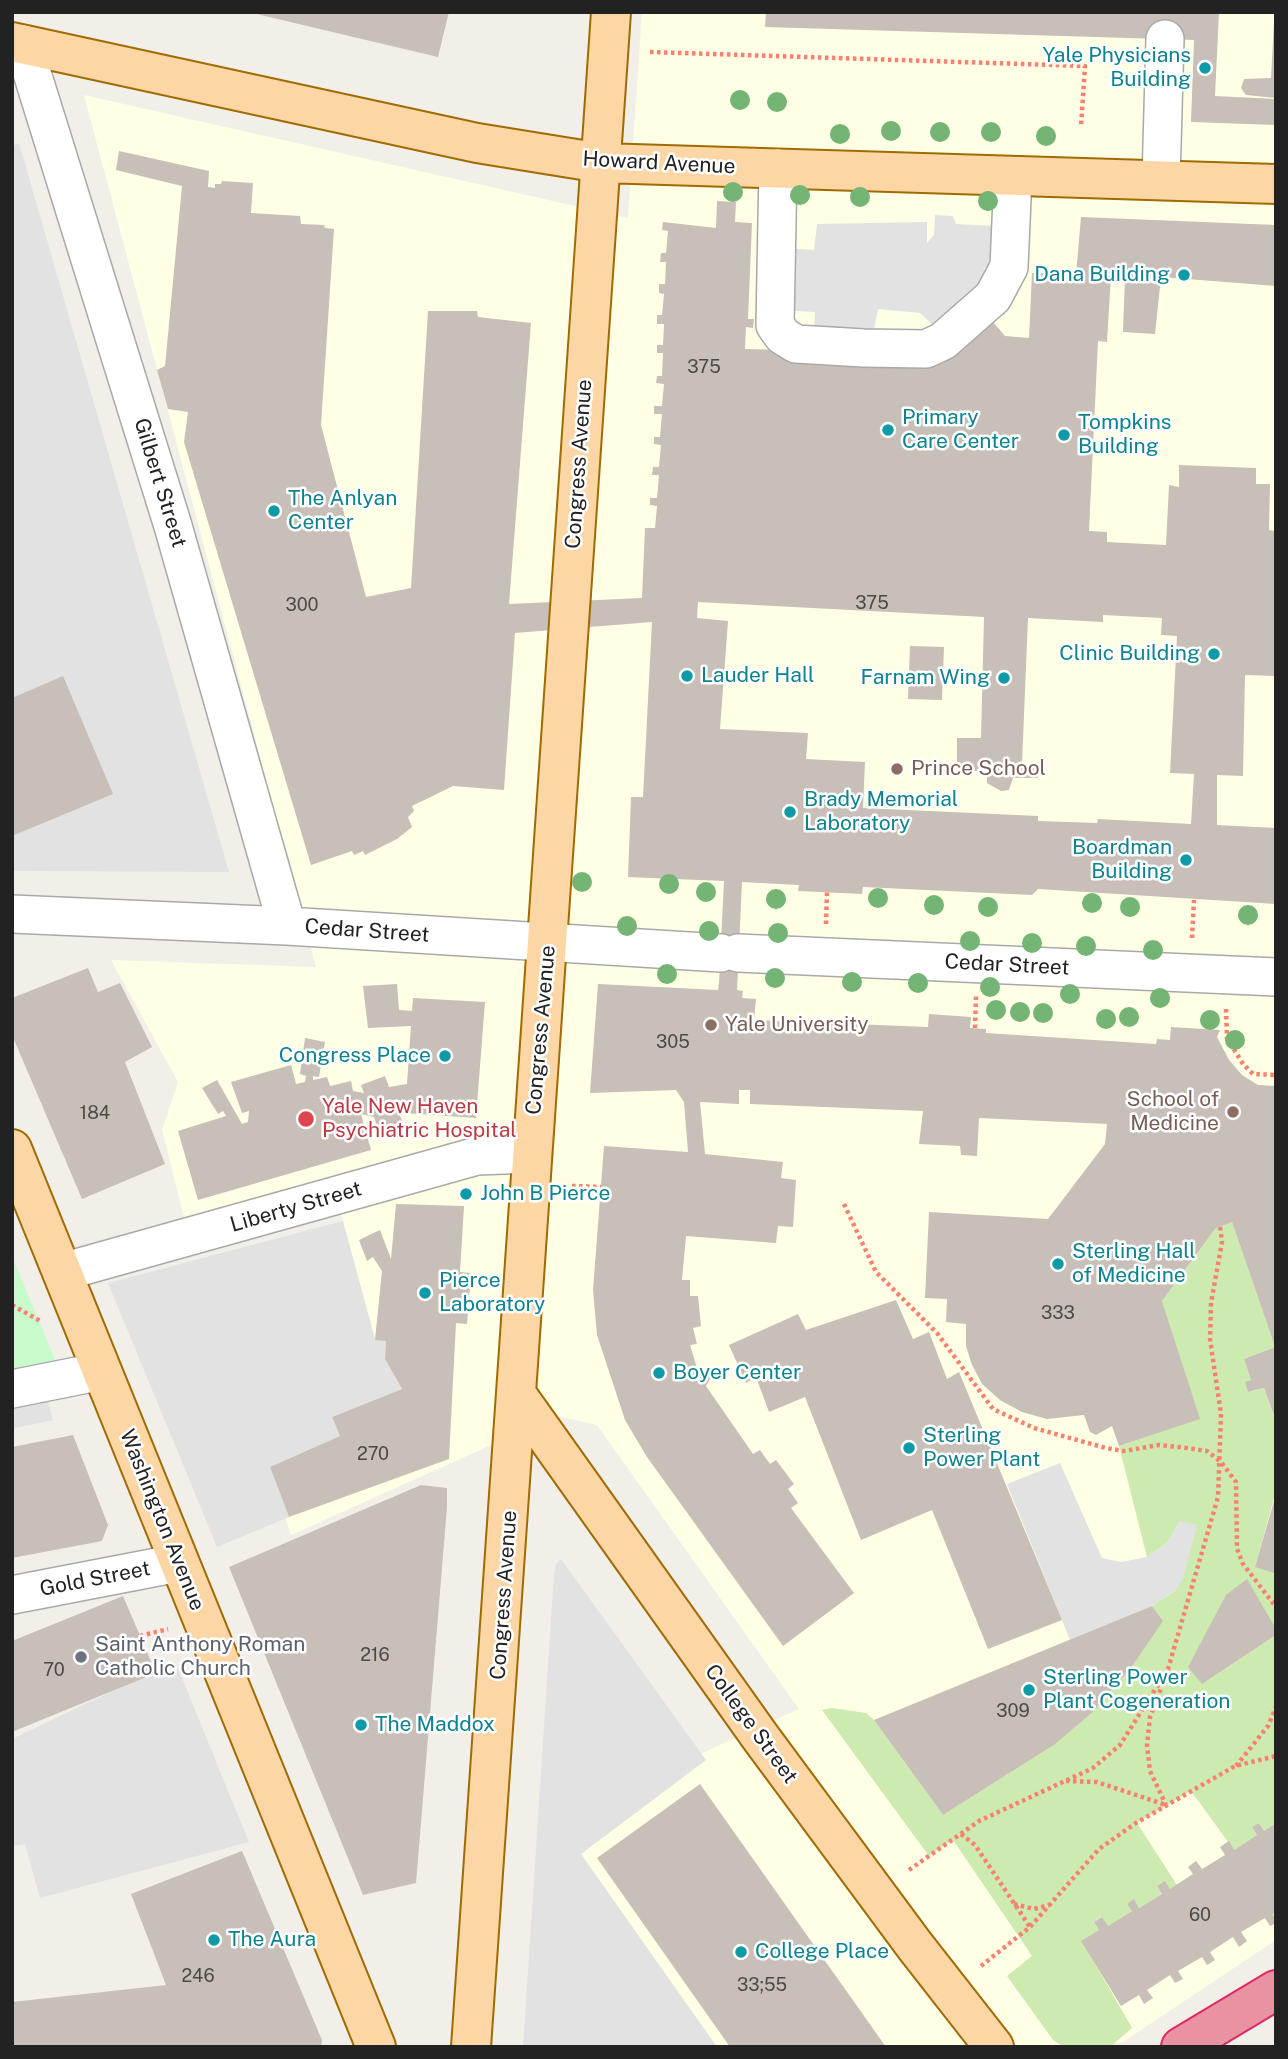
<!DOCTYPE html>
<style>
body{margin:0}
#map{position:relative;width:1288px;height:2059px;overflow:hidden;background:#f2efe9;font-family:"Public Sans",sans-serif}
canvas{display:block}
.frame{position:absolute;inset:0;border:14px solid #222;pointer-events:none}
</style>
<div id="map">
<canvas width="1288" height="2059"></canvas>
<div class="frame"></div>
</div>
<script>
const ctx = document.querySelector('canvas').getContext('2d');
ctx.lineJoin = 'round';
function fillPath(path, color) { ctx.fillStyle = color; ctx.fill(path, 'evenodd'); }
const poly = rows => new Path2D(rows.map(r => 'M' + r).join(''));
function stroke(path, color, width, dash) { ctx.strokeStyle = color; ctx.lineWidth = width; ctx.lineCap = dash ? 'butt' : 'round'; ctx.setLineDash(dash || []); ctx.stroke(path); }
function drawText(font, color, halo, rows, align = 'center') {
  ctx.font = font + ' "Public Sans",sans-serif'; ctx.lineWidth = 5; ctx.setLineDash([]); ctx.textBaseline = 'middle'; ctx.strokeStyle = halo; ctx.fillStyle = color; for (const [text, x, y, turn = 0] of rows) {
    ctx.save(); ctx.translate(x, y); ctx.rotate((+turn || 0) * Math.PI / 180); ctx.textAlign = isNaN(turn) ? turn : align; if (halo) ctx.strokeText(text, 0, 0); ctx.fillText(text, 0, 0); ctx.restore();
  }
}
fillPath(poly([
 [642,12,1276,12,1276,1940,1123,2042,1080,2047,709,2047,567,1849,700,1754,799,1709,597,1425,556,1416,291,1535,258,1437,363,1373,340,1203,191,1246,162,1130,178,1082,111,960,316,967,84,95,628,218]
]), '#ffffe5');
fillPath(poly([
 [1232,1222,1275,1347,1244,1359,1251,1380,1249,1392,1264,1388,1276,1422,1276,1491,1255,1567,1276,1571,1276,1629,1202,1684,1276,1635,1276,1823,1264,1831,1259,1823,1252,1827,1257,1835,1234,1850,1191,1791,1137,1823,1177,1885,1170,1889,1165,1881,1157,1886,1162,1894,1139,1908,1134,1900,1127,1904,1132,1911,1108,1926,1101,1917,1094,1922,1099,1930,1082,1941,1132,2028,1110,2047,1064,2047,1053,2040,1007,1976,1032,1956,953,1840,929,1856,822,1710,832,1708,866,1713,874,1720,943,1815,1054,1745,1093,1712,1131,1668,1162,1621,1152,1606,1175,1591,1180,1521,1167,1543,1147,1557,1119,1446,1199,1419,1162,1301,1215,1229]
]), '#cdebb0');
fillPath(poly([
 [12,1256,47,1340,55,1360,12,1369]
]), '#c8facc');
fillPath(poly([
 [19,143,229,872,12,871,12,836,112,793,63,677,12,698,12,146],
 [935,215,953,216,956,224,997,226,994,270,983,268,990,277,936,328,920,313,878,309,873,335,814,333,815,312,780,310,785,248,814,250,817,224,927,222,927,243,934,235],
 [343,1221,375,1339,386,1341,385,1359,402,1389,332,1417,340,1436,270,1467,289,1517,217,1547,108,1283],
 [40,1372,53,1420,12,1429,12,1377],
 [1060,1463,1102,1558,1121,1562,1147,1557,1167,1543,1180,1521,1197,1525,1183,1579,1175,1591,1152,1606,1070,1640,1007,1484],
 [561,1559,706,1760,581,1854,717,2047,523,2047,554,1574,556,1564],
 [175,1661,249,1842,40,1898,25,1844,12,1846,12,1739]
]), '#e2e2e2');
fillPath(poly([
 [248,12,449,12,438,57],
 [766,12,1219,12,1215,96,1276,99,1276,125,1191,122,1194,40,765,27],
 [1274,22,1276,98,1246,95,1241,88,1244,79,1271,78],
 [119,151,209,171,208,187,215,188,215,184,221,184,222,181,253,183,251,213,300,216,301,224,324,225,325,228,334,229,321,425,366,597,411,588,428,311,477,311,478,317,531,323,509,604,642,598,645,528,655,528,657,506,650,505,650,498,657,498,659,475,652,475,653,467,659,467,661,445,654,444,654,437,660,437,662,414,654,414,654,406,662,406,664,384,656,383,657,376,662,376,663,353,657,353,657,345,663,345,664,324,657,324,657,315,662,315,664,294,659,293,659,284,665,284,666,262,660,262,661,253,666,253,668,231,662,230,663,222,716,228,717,201,736,202,735,222,752,223,748,319,754,319,753,328,746,327,745,349,954,354,986,314,1005,336,1029,338,1032,273,1076,275,1081,217,1276,225,1276,286,1161,277,1155,334,1123,332,1125,277,1111,276,1107,342,1098,341,1089,531,1107,532,1107,542,1166,545,1169,485,1179,487,1179,465,1256,468,1256,484,1270,484,1269,530,1275,531,1276,547,1276,676,1245,675,1243,776,1217,775,1217,825,1276,828,1276,904,1038,889,1032,895,863,887,862,894,798,891,799,885,742,882,737,990,743,991,742,998,756,999,754,1020,928,1027,929,1014,971,1017,970,1028,986,1029,986,1033,1156,1044,1157,1039,1170,1040,1171,1027,1220,1030,1217,1037,1229,1060,1242,1075,1258,1085,1276,1086,1276,1421,1264,1388,1248,1392,1245,1382,1251,1380,1244,1359,1275,1347,1232,1222,1215,1229,1162,1301,1200,1419,1119,1446,1112,1426,1096,1435,1090,1432,1084,1415,1047,1419,1022,1412,1000,1400,982,1384,972,1365,966,1346,966,1324,946,1322,947,1299,925,1298,929,1212,1048,1219,1105,1144,1107,1124,979,1118,977,1156,961,1155,960,1146,919,1144,923,1111,750,1104,750,1090,739,1090,739,1104,700,1102,705,1154,783,1162,781,1178,796,1180,793,1227,778,1226,776,1243,686,1236,682,1280,690,1280,690,1296,698,1296,701,1326,693,1328,697,1344,690,1345,697,1368,708,1369,711,1377,706,1386,753,1454,760,1450,770,1464,776,1460,794,1484,788,1489,798,1503,791,1508,854,1593,783,1646,647,1457,625,1420,597,1335,593,1290,604,1146,688,1152,684,1102,676,1090,590,1093,598,984,718,990,719,983,724,881,628,877,631,797,643,797,652,622,515,633,504,790,453,786,412,806,414,811,408,817,412,827,397,839,365,855,363,851,354,855,352,851,311,865,184,442,188,412,168,409,157,370,165,366,182,186,116,170],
 [698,602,984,617,981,738,957,738,957,771,987,771,987,783,1001,791,1009,790,1013,778,1038,778,1039,764,1022,764,1028,618,1103,622,1103,615,1162,618,1161,635,1177,636,1170,773,1194,774,1191,824,1098,819,1097,823,1038,821,1038,816,863,808,865,762,806,759,808,733,720,729,728,621,697,618],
 [910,646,944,647,942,700,908,699],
 [63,676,113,794,12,836,12,698],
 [88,968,98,992,120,983,152,1047,125,1062,165,1164,82,1199,12,1035,12,998],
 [397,984,399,1010,412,1011,413,998,485,1002,476,1118,405,1113,406,1100,394,1101,403,1123,379,1132,374,1117,361,1114,371,1150,198,1200,178,1131,226,1116,223,1111,218,1114,202,1088,217,1080,242,1124,248,1122,249,1111,242,1113,231,1082,291,1065,296,1084,305,1082,306,1076,300,1074,305,1038,325,1042,319,1077,313,1076,313,1080,327,1077,330,1086,351,1081,353,1091,364,1093,361,1085,385,1076,389,1087,407,1084,411,1026,368,1028,363,986],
 [396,1204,464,1206,460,1272,471,1273,467,1324,456,1323,449,1459,289,1517,270,1467,340,1436,332,1417,402,1389,385,1359,386,1341,375,1340,382,1271,373,1257,367,1261,359,1240,380,1230,391,1259],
 [896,1300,913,1339,929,1332,947,1379,959,1372,1062,1620,988,1649,932,1510,861,1540,805,1397,769,1412,756,1377,746,1383,729,1345,798,1314,806,1330],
 [73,1435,108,1525,102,1541,12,1558,12,1447],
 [421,1485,447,1488,447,1507,416,1883,363,1895,229,1567],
 [1276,1494,1276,1571,1274,1573,1255,1567],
 [1247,1579,1276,1629,1276,1635,1202,1684,1188,1667,1226,1595],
 [123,1596,156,1673,12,1732,12,1641],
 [1152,1606,1163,1621,1131,1668,1093,1712,1054,1745,943,1815,874,1720],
 [700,1784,886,2047,730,2047,597,1858],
 [1259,1823,1264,1831,1276,1823,1276,1912,1273,1914,1276,1923,1270,1926,1265,1918,1241,1932,1247,1941,1239,1947,1233,1937,1210,1952,1215,1960,1207,1965,1202,1957,1178,1971,1183,1979,1175,1983,1170,1975,1147,1990,1153,1998,1144,2004,1139,1995,1121,2006,1081,1941,1099,1930,1094,1922,1102,1917,1108,1926,1132,1911,1127,1904,1134,1899,1139,1908,1162,1894,1157,1886,1165,1881,1170,1889,1193,1874,1188,1867,1196,1861,1202,1869,1225,1855,1220,1847,1229,1841,1234,1850,1257,1835,1252,1827],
 [242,1851,322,2040,321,2047,12,2047,12,2002,166,1985,131,1894]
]), '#c7bfb8');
const minor = poly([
 [23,44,173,526,287,926],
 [778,168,775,325,783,336,796,344,864,348,926,349,943,341,993,297,1009,267,1013,176],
 [1161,180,1165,39],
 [12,914,287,926,721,953],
 [738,953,1276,977],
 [62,1272,477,1156,531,1154],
 [12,1389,102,1371],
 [12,1595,178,1563]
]);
const major = poly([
 [12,42,477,143,601,163,1276,184],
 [12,1149,376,2047],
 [517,1395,761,1738,915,1946,994,2047],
 [471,2047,611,12]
]);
const highway = poly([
 [1181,2047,1276,1990]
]);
stroke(minor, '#a9a9a9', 40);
stroke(major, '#a06b00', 42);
stroke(highway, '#dc2a67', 42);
stroke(poly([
 [650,52,1085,66,1081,127],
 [826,924,827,892],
 [1192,938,1194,900],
 [1226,1009,1227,1038,1243,1064,1253,1074,1276,1075],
 [975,1028,976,996],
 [572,1186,601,1187],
 [844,1204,876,1272,937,1333,993,1409,1034,1428,1106,1448,1124,1451,1159,1445,1187,1448,1207,1451,1221,1462,1236,1482,1237,1549,1243,1564,1276,1607],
 [12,1305,42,1322],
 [140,1636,168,1629],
 [1163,1683,1150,1717,1147,1745,1150,1771,1166,1805],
 [1236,1766,1268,1726,1276,1707],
 [1066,1781,1097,1782,1166,1805],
 [961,1834,975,1845,1030,1927],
 [909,1870,979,1821,1093,1768,1120,1745,1168,1669,1218,1497,1221,1414,1210,1339,1211,1303,1222,1242,1220,1226],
 [1014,1904,1034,1909,1049,1905],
 [981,1966,1030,1927,1099,1849,1136,1823,1235,1766,1276,1756]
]), '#fa8072', 4.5, [3.5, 3.5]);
stroke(minor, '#fff', 37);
stroke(major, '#fcd6a4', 38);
stroke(highway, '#e892a2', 38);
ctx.fillStyle = '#74b475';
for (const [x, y] of [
 [740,100],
 [777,102],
 [891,131],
 [940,132],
 [991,132],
 [840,134],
 [1046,136],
 [733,192],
 [800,195],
 [860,197],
 [988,201],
 [582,882],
 [669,884],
 [706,892],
 [878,898],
 [776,899],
 [1092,903],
 [934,905],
 [988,907],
 [1130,907],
 [1248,915],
 [627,926],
 [709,931],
 [778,933],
 [970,941],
 [1032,943],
 [1086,946],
 [1153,950],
 [667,974],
 [775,978],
 [852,982],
 [918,983],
 [990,987],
 [1070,994],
 [1160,998],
 [996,1010],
 [1020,1012],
 [1043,1013],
 [1129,1017],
 [1106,1019],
 [1210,1020],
 [1235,1040]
]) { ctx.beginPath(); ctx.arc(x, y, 10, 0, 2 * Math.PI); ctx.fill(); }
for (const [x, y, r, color] of [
 [1205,68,7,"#0f9aa8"],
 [1184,275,7,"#0f9aa8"],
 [888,430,7,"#0f9aa8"],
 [1064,435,7,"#0f9aa8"],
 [274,511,7,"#0f9aa8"],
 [1214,654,7,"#0f9aa8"],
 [687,676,7,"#0f9aa8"],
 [1004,678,7,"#0f9aa8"],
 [897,769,7,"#8d6e63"],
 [790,812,7,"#0f9aa8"],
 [1186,860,7,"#0f9aa8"],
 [711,1025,7,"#8d6e63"],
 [445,1056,7,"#0f9aa8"],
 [1233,1112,7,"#8d6e63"],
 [306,1119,9,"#e0444e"],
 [466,1194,7,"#0f9aa8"],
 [1058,1264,7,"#0f9aa8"],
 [425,1293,7,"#0f9aa8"],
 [659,1373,7,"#0f9aa8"],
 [909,1448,7,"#0f9aa8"],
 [81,1657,7,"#6b7280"],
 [1029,1690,7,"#0f9aa8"],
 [361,1725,7,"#0f9aa8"],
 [214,1940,7,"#0f9aa8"],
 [741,1952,7,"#0f9aa8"]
]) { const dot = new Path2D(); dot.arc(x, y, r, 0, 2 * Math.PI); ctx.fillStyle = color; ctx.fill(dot); stroke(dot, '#fff', 2.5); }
drawText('18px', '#4b4948', null, [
 ["375",704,367],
 ["375",872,603],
 ["300",302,605],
 ["305",673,1042],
 ["184",95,1113],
 ["333",1058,1313],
 ["270",373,1454],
 ["216",375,1655],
 ["70",54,1670],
 ["309",1013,1711],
 ["60",1200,1915],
 ["246",198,1976],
 ["33;55",762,1985]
]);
drawText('21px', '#0d838f', '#fff', [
 ["Yale Physicians",1191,56,"right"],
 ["Building",1191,80,"right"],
 ["Dana Building",1170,275,"right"],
 ["Primary",902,418],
 ["Care Center",902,442],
 ["Tompkins",1078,423],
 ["Building",1078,447],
 ["The Anlyan",288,499],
 ["Center",288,523],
 ["Clinic Building",1200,654,"right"],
 ["Lauder Hall",701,676],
 ["Farnam Wing",990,678,"right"],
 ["Brady Memorial",804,800],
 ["Laboratory",804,824],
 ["Boardman",1172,848,"right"],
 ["Building",1172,872,"right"],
 ["Congress Place",431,1056,"right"],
 ["John B Pierce",480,1194],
 ["Sterling Hall",1072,1252],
 ["of Medicine",1072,1276],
 ["Pierce",439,1281],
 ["Laboratory",439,1305],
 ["Boyer Center",673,1373],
 ["Sterling",923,1436],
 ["Power Plant",923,1460],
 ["Sterling Power",1043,1678],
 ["Plant Cogeneration",1043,1702],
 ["The Maddox",375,1725],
 ["The Aura",228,1940],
 ["College Place",755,1952]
], 'left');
drawText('21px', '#222', '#fff', [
 ["Howard Avenue",659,163,3],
 ["Congress Avenue",579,464,-86],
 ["Gilbert Street",160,483,73],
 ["Cedar Street",367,931,4],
 ["Cedar Street",1007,965,3],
 ["Congress Avenue",541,1030,-85],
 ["Liberty Street",296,1207,-16],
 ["Washington Avenue",162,1520,68],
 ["Gold Street",95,1579,-11],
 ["Congress Avenue",504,1595,-86],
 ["College Street",751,1724,54]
]);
drawText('21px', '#785e54', '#fff', [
 ["Prince School",911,769],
 ["Yale University",725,1025],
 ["School of",1219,1100,"right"],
 ["Medicine",1219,1124,"right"]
], 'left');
drawText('21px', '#be3a42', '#fff', [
 ["Yale New Haven",322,1107],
 ["Psychiatric Hospital",322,1131]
], 'left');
drawText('21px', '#5b616d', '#fff', [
 ["Saint Anthony Roman",95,1645],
 ["Catholic Church",95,1669]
], 'left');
</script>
